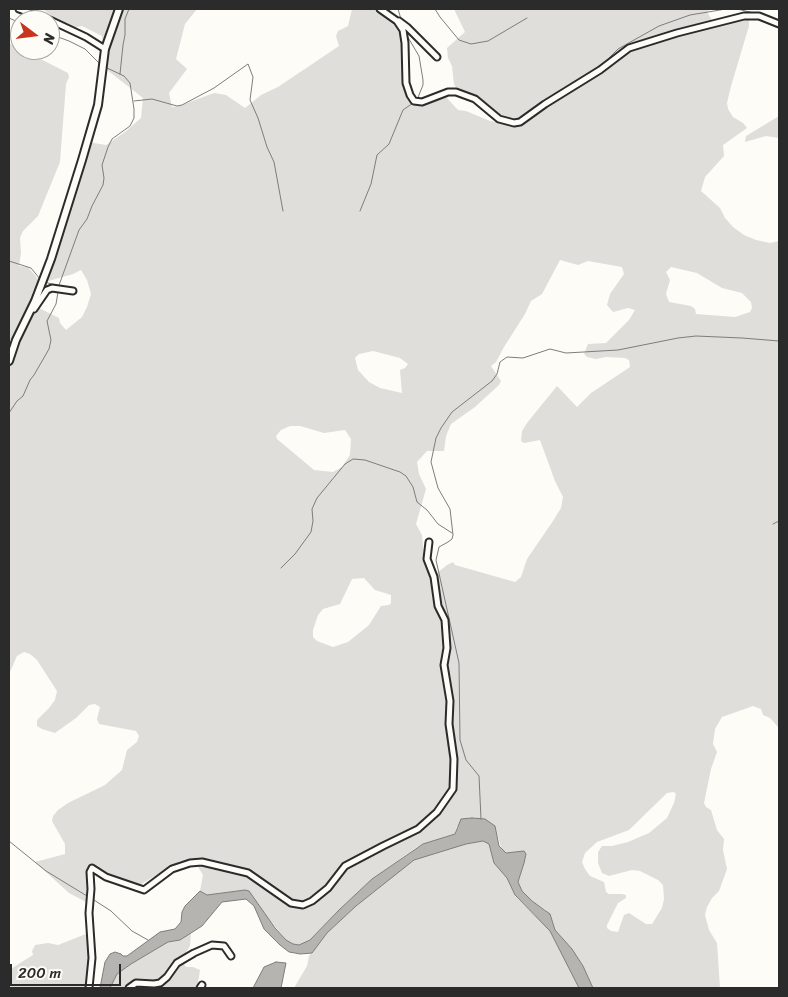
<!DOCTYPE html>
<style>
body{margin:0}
#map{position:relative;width:788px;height:997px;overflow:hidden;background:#fdfcf7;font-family:Sriracha,sans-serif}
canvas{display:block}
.frame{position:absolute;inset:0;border:10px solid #2b2b2b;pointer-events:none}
.north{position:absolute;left:10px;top:10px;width:50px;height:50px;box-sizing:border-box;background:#fdfcf7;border:1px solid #a9a8a5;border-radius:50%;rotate:105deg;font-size:14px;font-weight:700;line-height:20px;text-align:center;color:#2b2b2b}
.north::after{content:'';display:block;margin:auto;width:18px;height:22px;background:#c8321e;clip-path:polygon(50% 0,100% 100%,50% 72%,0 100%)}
.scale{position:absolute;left:10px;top:964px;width:111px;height:22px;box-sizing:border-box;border:2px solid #2b2b2b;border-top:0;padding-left:6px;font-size:15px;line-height:18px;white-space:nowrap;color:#2b2b2b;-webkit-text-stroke:4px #fdfcf7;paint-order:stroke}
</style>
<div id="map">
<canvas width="788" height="997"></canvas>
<div class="frame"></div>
<div class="north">N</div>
<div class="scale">200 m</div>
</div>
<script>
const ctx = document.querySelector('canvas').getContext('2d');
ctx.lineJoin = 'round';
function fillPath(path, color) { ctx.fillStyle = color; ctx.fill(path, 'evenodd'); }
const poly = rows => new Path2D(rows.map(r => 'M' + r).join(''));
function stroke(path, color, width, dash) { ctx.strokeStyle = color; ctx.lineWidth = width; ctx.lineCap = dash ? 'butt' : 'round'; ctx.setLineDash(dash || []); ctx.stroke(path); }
fillPath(poly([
 [43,9,197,9,185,24,176,59,187,69,169,93,172,107,179,106,214,93,226,95,245,108,261,95,278,87,339,46,336,36,338,31,348,26,352,9,375,9,400,23,409,102,423,104,444,97,447,98,458,110,466,111,490,121,501,123,496,116,476,101,460,95,454,84,452,66,448,58,447,48,465,32,454,9,710,9,707,12,715,25,729,20,749,18,749,26,731,86,727,103,728,109,733,117,743,123,747,128,723,145,724,156,705,177,701,191,720,208,725,218,733,227,744,235,756,240,770,243,779,241,779,728,770,718,763,715,761,709,753,706,722,717,715,729,713,744,717,752,711,769,704,803,706,807,711,810,717,830,724,839,723,850,727,869,719,891,712,898,707,907,705,915,709,930,717,943,720,988,593,988,583,966,572,949,555,930,553,922,546,910,532,901,522,891,518,883,526,854,524,851,510,853,502,851,495,826,457,826,455,834,423,844,414,849,372,879,339,910,310,940,299,945,293,944,286,940,245,890,211,895,207,895,200,891,203,875,195,862,191,861,180,861,143,883,137,890,93,871,93,892,88,903,69,893,35,862,65,854,65,844,52,821,53,816,58,810,68,803,105,785,122,770,127,750,137,742,139,736,136,731,99,724,97,719,100,707,95,704,89,705,76,718,55,733,42,729,37,726,37,720,49,708,55,700,57,691,37,660,30,654,24,652,17,656,9,674,9,43,68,73,69,77,66,84,60,162,38,216,23,231,20,238,21,253,19,266,28,267,38,279,39,308,59,318,60,323,66,330,82,317,87,307,91,294,87,280,81,270,73,274,45,282,88,142,106,145,125,132,141,118,143,98,102,66,102,36,82,26,67,29],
 [560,260,578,265,588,261,622,267,624,274,610,294,607,305,613,312,628,308,635,310,629,320,606,343,588,344,584,354,587,357,596,359,606,357,625,358,629,360,630,367,591,393,577,407,557,386,527,423,522,431,521,441,524,443,540,440,555,481,563,497,561,508,553,521,527,559,521,577,515,582,455,565,453,562,447,565,432,577,424,559,422,535,416,524,426,489,419,474,417,462,427,451,444,451,446,436,451,424,475,407,499,385,501,381,491,366,496,362,504,347,525,314,531,301,542,294],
 [671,267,697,273,722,288,742,293,751,302,752,308,750,312,735,317,696,314,695,309,691,306,669,302,666,294,670,280,666,272],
 [373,351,400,358,408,364,405,368,400,370,402,393,380,388,369,382,358,370,355,358,359,354],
 [290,426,300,426,324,433,345,430,351,439,350,455,342,467,333,472,314,470,277,439,276,436,281,430],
 [364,578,375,590,391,595,391,603,389,605,381,606,369,625,348,642,333,647,317,641,313,637,313,630,318,615,323,609,340,604,352,579],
 [674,792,676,794,674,803,667,818,649,833,628,842,612,846,602,846,598,852,598,863,602,873,609,876,632,870,640,871,658,880,663,885,664,899,662,908,652,924,646,924,629,913,624,915,618,932,611,931,607,928,607,925,618,903,626,898,626,895,622,894,609,894,606,892,604,882,590,876,585,869,582,862,585,853,597,842,629,830,667,793],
 [779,116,779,138,766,136,745,142,746,136],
 [484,841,489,844,494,863,507,878,515,896,550,931,579,988,294,988,307,966,309,956,327,933,356,906,387,880,414,860,466,844],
 [91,932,95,959,89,966,86,981,92,988,9,988,9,970,33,955,32,951,35,945,48,943,58,945],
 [191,933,190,946,181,960,186,967,193,967,200,970,197,988,110,988,117,974,131,964,168,942,180,940]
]), '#dfdeda');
const water = poly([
 [472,818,485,819,495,826,499,846,506,853,524,851,526,854,524,863,518,882,522,891,532,901,550,914,555,930,572,949,583,966,593,988,579,988,550,931,515,895,507,878,494,863,489,844,483,841,466,844,414,860,356,906,327,933,312,953,300,954,295,953,289,952,280,945,264,929,254,906,246,899,222,902,202,926,180,940,168,942,131,964,117,974,110,988,100,988,105,962,110,954,115,952,121,954,123,956,127,956,160,932,175,929,181,922,182,912,185,906,200,891,207,895,245,890,249,891,275,928,286,940,293,944,299,945,310,940,339,910,372,879,423,844,455,834,461,819,472,818],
 [276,962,286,963,281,988,253,988,264,967,276,962]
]);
fillPath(water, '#b5b4b1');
stroke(water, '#7e7d7b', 1);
stroke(poly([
 [398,9,401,19],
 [435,9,440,17,459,40,471,44,488,41,527,18],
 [737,9,758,14],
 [9,18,20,23],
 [406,34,419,56,423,80,423,85,417,100],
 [50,38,58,37,69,41,85,49,100,64],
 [120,74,123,45,125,35,125,19,129,9],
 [579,80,604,63,618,49,659,26,690,15,726,9],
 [134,101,152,99,177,106,182,105,214,88,248,64,253,77,250,100,258,118,267,147,274,162,283,211],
 [360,211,371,184,377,155,389,144,403,110,413,103],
 [9,261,31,268,40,279],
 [45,282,58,286],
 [58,288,79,230,87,219,92,206,103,185,104,178,102,165,108,147,112,139,130,126,134,118,134,109,130,83,124,76,105,67],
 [9,413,17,401,23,396,30,380,34,375,49,349,51,340,47,321,56,304,58,292],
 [773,524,779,521],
 [281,568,295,554,311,532,313,521,312,509,317,498,345,464,353,459,365,460,400,472,406,476,413,487,417,502,427,510,438,524,452,533],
 [481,819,479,776,466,760,460,740,459,663,436,560,439,547,448,542,452,539,453,535,450,509,438,488,431,462,436,438,441,428,452,412,492,381,497,374,500,362,507,357,523,358,550,349,566,353,618,350,678,338,696,336,742,338,779,341],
 [9,841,46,871,87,896],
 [94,900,111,911,132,931,148,940]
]), '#7e7d7b', 1);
const minor = poly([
 [19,9,49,20],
 [380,9,397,21,403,30,405,43,406,83,410,95,414,101,422,102,448,92,456,92,475,99,499,119,514,123,520,122,545,104,600,70,629,48,677,33,744,16,759,16,779,24],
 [50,20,86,37,105,49],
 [399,21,407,27,437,57],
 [34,309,47,290,52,288,73,291],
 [89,988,92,958,89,913,91,889,90,872,92,868,106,877,144,890,172,869,190,863,202,862,248,873,291,903,303,905,312,901,328,888,345,866,383,846,418,829,437,812,453,789,454,759,449,724,450,701,444,665,447,648,445,620,438,606,434,577,427,559,429,542],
 [129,988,136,983,154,984,160,983,167,977,177,963,194,953,212,945,224,946,231,956],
 [200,988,202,985]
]);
const major = poly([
 [9,361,16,340,35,301,51,259,82,160,98,105,105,49,119,9]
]);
stroke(minor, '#2b2b2b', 9);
stroke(major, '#2b2b2b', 10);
stroke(minor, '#fdfcf7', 5);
stroke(major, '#fdfcf7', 6);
</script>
